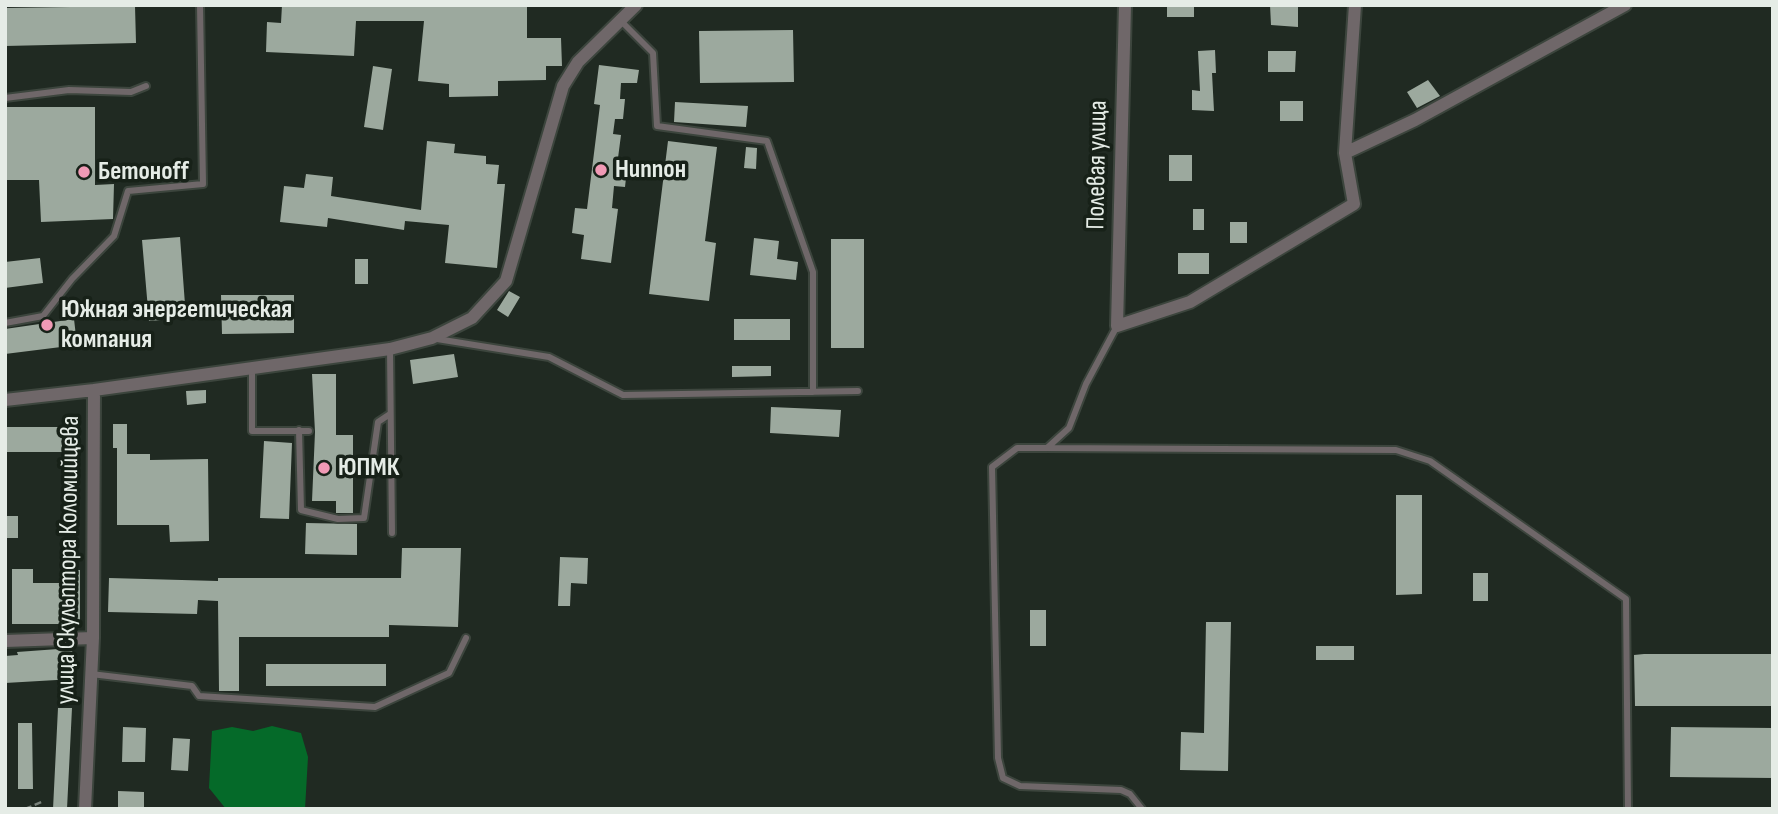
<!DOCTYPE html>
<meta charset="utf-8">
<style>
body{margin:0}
#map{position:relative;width:1778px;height:814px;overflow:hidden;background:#202a22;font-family:"Sofia Sans Condensed",sans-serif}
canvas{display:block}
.frame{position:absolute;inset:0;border:7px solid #e5ece6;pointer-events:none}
</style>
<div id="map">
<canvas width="1778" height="814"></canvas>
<div class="frame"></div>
</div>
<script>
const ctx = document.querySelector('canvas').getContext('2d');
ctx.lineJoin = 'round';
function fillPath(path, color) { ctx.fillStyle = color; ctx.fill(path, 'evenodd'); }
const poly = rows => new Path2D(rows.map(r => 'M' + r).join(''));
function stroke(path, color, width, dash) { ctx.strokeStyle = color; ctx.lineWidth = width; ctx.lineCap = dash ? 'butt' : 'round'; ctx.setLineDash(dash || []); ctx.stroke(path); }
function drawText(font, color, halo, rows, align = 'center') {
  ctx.font = font + ' "Sofia Sans Condensed",sans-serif'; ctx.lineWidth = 7; ctx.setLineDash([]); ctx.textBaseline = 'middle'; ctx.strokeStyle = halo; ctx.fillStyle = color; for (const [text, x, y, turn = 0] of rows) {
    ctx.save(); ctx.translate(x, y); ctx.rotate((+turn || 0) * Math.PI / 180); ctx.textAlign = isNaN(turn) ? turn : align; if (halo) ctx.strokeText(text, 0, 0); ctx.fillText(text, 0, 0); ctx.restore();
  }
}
fillPath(poly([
 [272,726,301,733,308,757,305,809,226,809,209,788,212,731,232,727,253,731]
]), '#056a29');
fillPath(poly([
 [282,5,527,5,527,38,561,38,562,66,546,66,546,80,498,81,498,96,449,97,449,84,418,81,424,21,356,21,354,56,266,52,267,22,281,23],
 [1167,5,1194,5,1194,17,1167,17],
 [1270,5,1298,5,1298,27,1271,25],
 [135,6,136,43,5,46,5,8],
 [793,30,794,82,700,83,699,31],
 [1215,50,1216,73,1212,73,1214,111,1192,110,1192,90,1200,91,1198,51],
 [1268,51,1296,51,1295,72,1268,72],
 [599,65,639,70,637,83,621,83,620,99,625,99,623,119,615,119,613,134,621,135,618,158,628,160,625,187,614,186,612,208,618,209,611,263,581,259,584,235,572,233,575,208,587,209,600,105,594,104],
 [373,66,392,69,383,130,364,127],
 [1428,80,1440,96,1417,108,1407,92],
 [1280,101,1303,101,1303,121,1280,121],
 [675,102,748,106,746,127,674,122],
 [5,107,95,107,95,185,114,184,113,219,41,222,39,180,5,180],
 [427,141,455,144,454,153,486,156,486,164,499,165,497,184,505,184,497,268,445,263,449,225,405,221,404,230,328,218,327,227,280,222,284,186,304,188,306,174,333,177,331,196,421,210],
 [668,141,717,147,705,241,716,243,709,301,649,294],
 [746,147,757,148,756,169,744,168],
 [1169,155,1192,155,1192,181,1169,181],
 [1193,209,1204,209,1204,230,1193,230],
 [1230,222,1247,222,1247,243,1230,243],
 [180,237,186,318,149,321,142,240],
 [754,238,779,241,777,259,798,262,796,280,750,275],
 [831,239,864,239,864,348,831,348],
 [1178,253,1209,253,1209,274,1178,274],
 [40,258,43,283,5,288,5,262],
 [355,259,368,259,368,284,355,284],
 [509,291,520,297,508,317,497,310],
 [221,295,294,295,294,333,222,334],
 [74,319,77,345,5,354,5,329],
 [734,319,790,319,790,340,734,340],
 [454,354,458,377,413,384,410,360],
 [732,366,771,366,771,376,732,377],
 [312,374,336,374,336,435,353,435,353,513,336,513,336,501,312,501,315,432],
 [206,390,206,403,187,405,186,391],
 [771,407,841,410,839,437,770,433],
 [113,424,127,424,127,454,150,454,150,460,208,459,209,541,170,542,169,525,117,525,117,448,113,448],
 [5,427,62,427,62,452,5,452],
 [264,441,292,443,289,519,260,518],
 [1396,495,1422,495,1422,594,1396,595],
 [5,516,18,516,18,538,5,538],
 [306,523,357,524,357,555,305,554],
 [402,548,461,548,458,627,389,625,389,637,239,637,239,691,219,691,218,601,198,600,197,614,108,612,109,578,218,581,218,578,401,578],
 [560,557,588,558,587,584,571,583,570,606,558,606],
 [12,569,33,569,33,583,68,583,68,570,80,570,80,624,12,624],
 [1473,573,1488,573,1488,601,1473,601],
 [1030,610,1046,610,1046,646,1030,646],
 [1206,622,1231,622,1228,771,1180,770,1181,732,1204,733],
 [1316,646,1354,646,1354,660,1316,660],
 [72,648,74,679,5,683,5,656,18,655,17,652],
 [1644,654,1773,654,1773,706,1635,706,1634,655],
 [266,664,386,664,386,686,266,686],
 [58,708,72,708,67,809,53,809],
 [18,723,32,723,33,789,18,789],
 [123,727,146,728,145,762,122,762],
 [1671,727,1773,728,1773,778,1670,777],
 [173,738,190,739,188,771,171,770],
 [118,791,144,792,144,809,118,809]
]), '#9ca99e');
const service = poly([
 [622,22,653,53,657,126,767,141,813,272,813,392],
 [5,98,69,90,131,92,146,86],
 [5,323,43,316,72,279,114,236,128,191,203,184,200,5],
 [1117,326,1086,384,1069,428,1047,448,1017,448,992,467,998,758,1003,778,1020,786,1121,790,1130,794,1142,809],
 [437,339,549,357,623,395,858,391],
 [390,349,392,533],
 [252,370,252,431,309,431],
 [299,430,301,510,338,519,364,518,378,422,390,414],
 [1047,448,1396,450,1430,461,1626,599,1628,809],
 [91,674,192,686,199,696,375,707,449,673,466,638]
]);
const minor = poly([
 [1125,5,1117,326,1190,302,1354,204,1345,153,1415,120,1625,5],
 [1345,153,1355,5],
 [5,400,94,390],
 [5,641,93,638],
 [85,809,93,638,94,390,390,349,432,338,472,318,506,281,563,86,578,62,636,5]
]);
stroke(service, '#3c453d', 10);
stroke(minor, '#3c453d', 16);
stroke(poly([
 [25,809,44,801]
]), '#7a837c', 2.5, [7, 3.5]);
stroke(service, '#6f6769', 6);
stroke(minor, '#6f6769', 12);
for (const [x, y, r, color] of [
 [601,170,7,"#f09ab5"],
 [84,172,7,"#f09ab5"],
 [47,325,7,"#f09ab5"],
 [324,468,7,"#f09ab5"]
]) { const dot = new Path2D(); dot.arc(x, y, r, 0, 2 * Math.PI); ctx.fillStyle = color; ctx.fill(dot); stroke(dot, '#172118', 2.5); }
drawText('26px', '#e5ece6', '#172118', [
 ["Полевая улица",1098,165,-89],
 ["улица Скульптора Коломийцева",69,560,-89]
]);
drawText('bold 26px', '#e5ece6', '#172118', [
 ["Ниппон",615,170],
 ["Бетонoff",98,172],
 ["Южная энергетическая",61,310],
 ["компания",61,340],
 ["ЮПМК",338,468]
], 'left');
</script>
